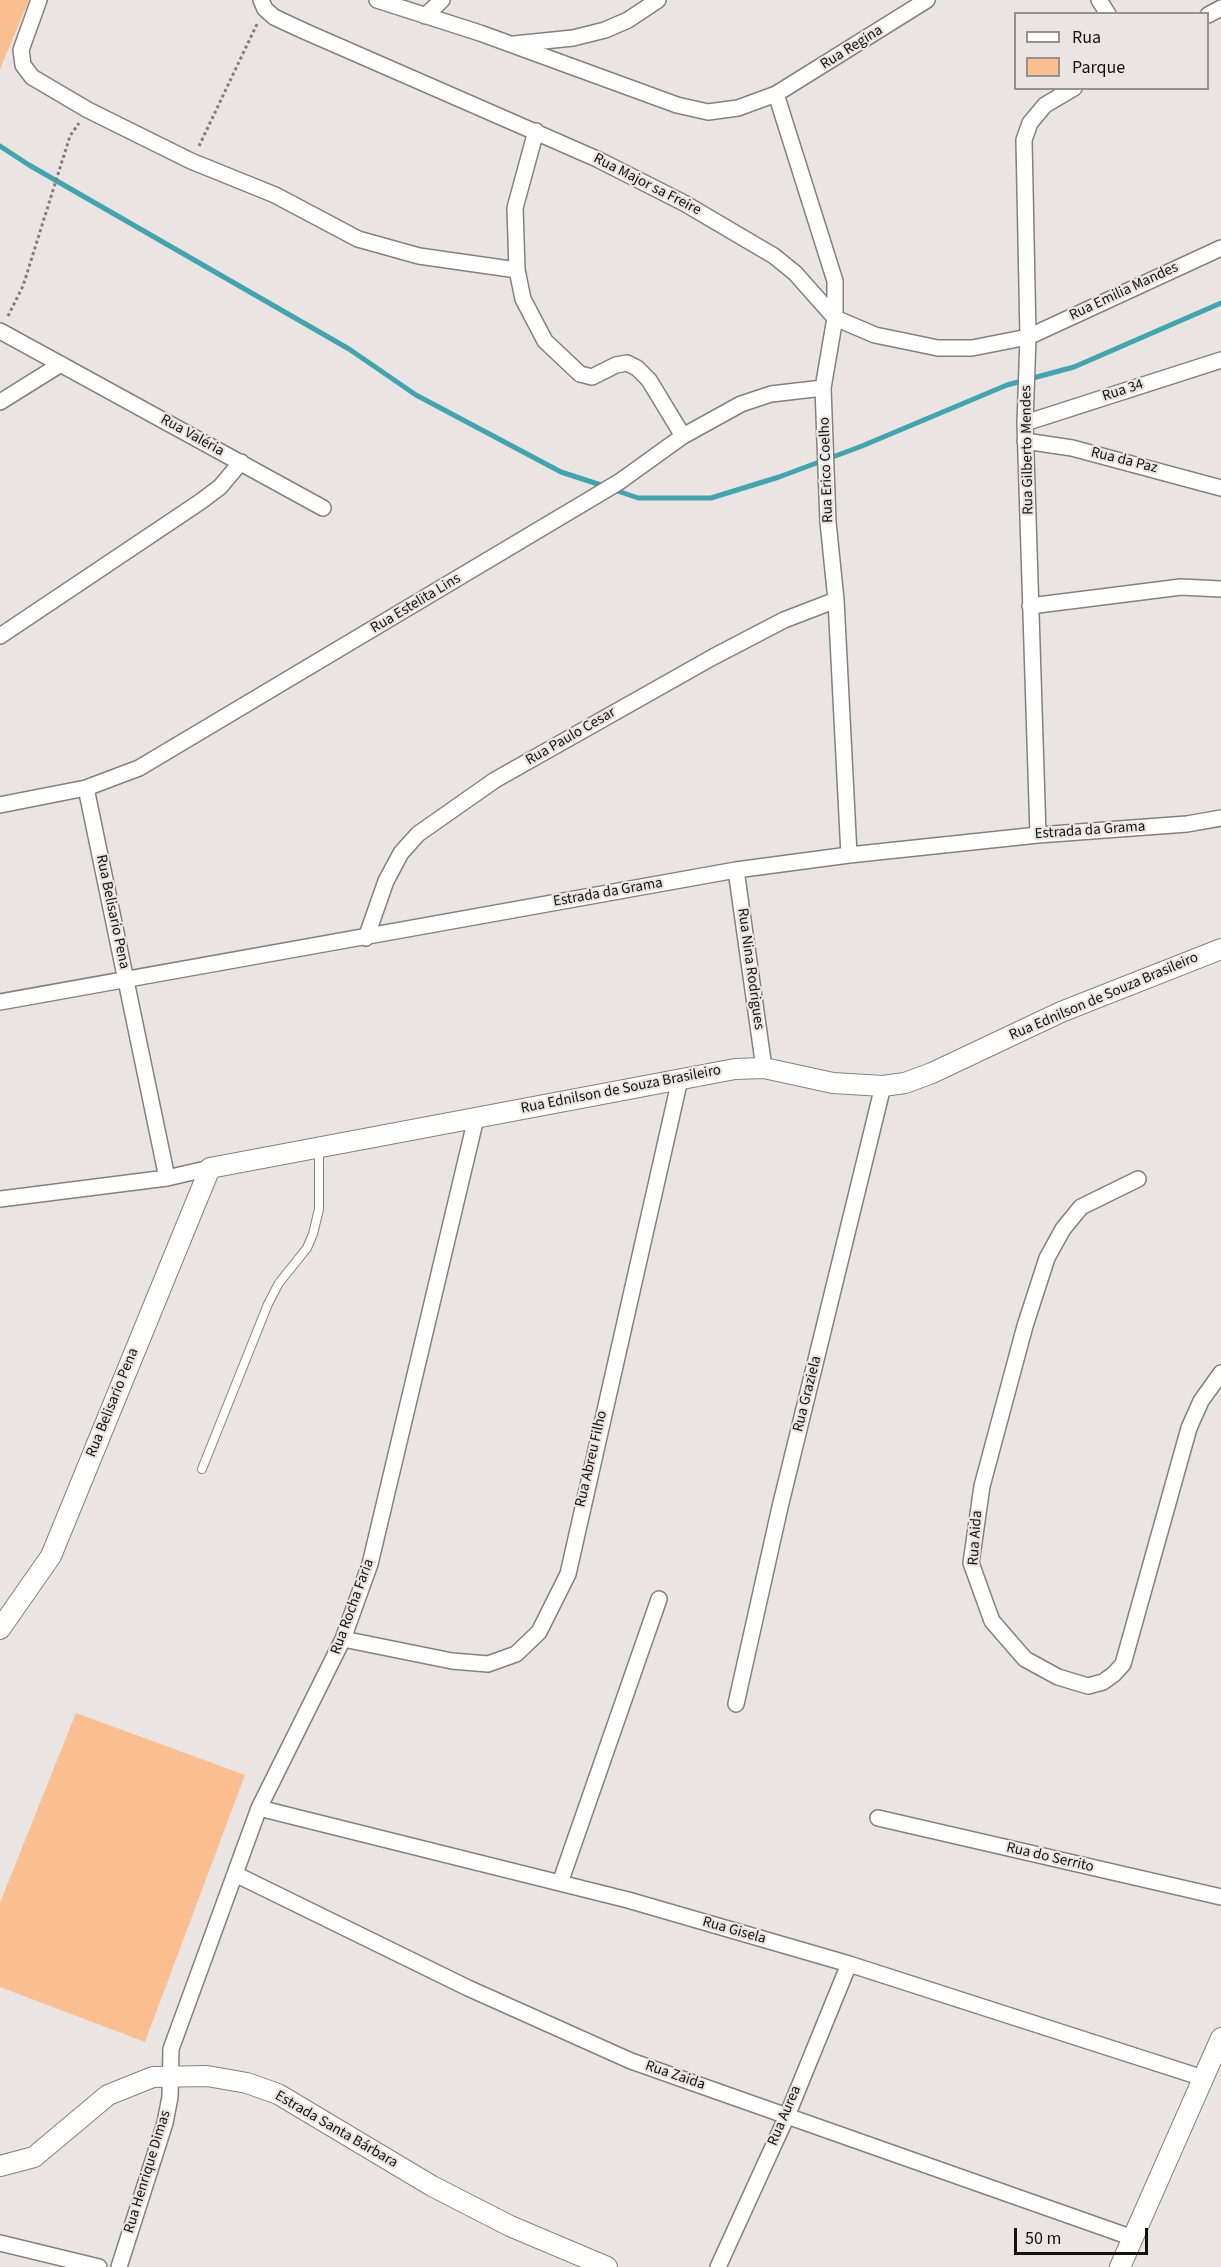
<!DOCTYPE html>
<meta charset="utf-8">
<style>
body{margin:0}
#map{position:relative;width:1221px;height:2267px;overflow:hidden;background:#eae5e2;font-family:"Source Sans 3",sans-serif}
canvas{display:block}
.legend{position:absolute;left:1014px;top:12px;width:195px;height:78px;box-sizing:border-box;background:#eae5e2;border:2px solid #94918e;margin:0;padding:8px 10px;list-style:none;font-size:18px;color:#131211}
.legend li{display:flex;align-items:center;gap:12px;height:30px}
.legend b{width:30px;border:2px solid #94918e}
.scale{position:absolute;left:1014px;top:2228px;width:134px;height:27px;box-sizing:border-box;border:3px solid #131211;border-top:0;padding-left:8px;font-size:18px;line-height:21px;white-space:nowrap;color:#131211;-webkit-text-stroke:4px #eae5e2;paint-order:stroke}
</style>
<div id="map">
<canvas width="1221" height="2267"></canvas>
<ul class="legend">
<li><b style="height:8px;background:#fff"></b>Rua</li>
<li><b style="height:16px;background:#fabe91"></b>Parque</li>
</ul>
<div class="scale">50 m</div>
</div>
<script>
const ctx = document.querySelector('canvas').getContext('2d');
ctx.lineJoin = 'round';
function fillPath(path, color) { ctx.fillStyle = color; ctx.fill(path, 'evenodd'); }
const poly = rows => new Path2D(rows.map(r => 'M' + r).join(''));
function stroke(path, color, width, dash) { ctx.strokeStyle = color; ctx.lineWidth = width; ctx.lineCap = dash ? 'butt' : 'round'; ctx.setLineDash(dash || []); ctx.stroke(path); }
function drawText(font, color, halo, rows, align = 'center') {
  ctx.font = font + ' "Source Sans 3",sans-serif'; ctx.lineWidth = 4.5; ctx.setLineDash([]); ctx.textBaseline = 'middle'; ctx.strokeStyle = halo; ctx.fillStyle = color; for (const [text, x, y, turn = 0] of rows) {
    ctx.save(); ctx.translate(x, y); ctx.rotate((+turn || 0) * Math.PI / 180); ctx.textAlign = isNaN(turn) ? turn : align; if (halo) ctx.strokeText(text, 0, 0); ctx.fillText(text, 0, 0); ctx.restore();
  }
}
fillPath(poly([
 [0,0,29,0,0,69],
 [76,1713,245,1775,145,2042,0,1987,0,1903]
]), '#fabe91');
stroke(poly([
 [0,146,29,165,349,349,416,395,561,472,604,486],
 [612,489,638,498,711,498,779,477,862,446,1007,385,1074,367,1221,303]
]), '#43a4af', 5);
const lane = poly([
 [202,1469,268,1304,279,1283,307,1248,313,1234,319,1209,319,1149]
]);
const street = poly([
 [39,0,21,50,23,65,32,77,88,110,191,161,275,195,358,239,419,256,517,270],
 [261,0,265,9,274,17,304,31,597,159,684,203,774,256,795,273,835,318,875,335,938,348,972,348,1028,337,1221,248],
 [377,0,480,33,677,105,708,112,738,108,776,94,927,0],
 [1099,0,1108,14],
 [1208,15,1221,8],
 [425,16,442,0],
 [514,44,573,38,605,30,628,20,658,0],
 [776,94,835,281,835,318,823,388,828,522,836,600,849,855],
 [536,131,515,208,517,270,523,299,545,341,580,374,592,377,616,365,627,363,637,368,649,380,683,436],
 [0,331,323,508],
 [0,402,61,364],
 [1025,423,1221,360],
 [1025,441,1072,448,1221,488],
 [1030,606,1181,587,1221,589],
 [0,636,200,502,220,487,241,462],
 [86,788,167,1178],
 [0,805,86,788,139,768,619,482,683,436,741,404,771,394,823,388],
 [1038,835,1025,423,1028,337,1024,140,1030,123,1045,105,1074,88],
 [736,870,764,1068],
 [366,938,386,881,401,853,418,834,495,780,713,657,784,620,836,600],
 [0,1002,736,870,849,855,1038,835,1187,824,1221,818],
 [1138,1179,1081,1207,1063,1229,1047,1258,1025,1326,982,1486,971,1563,992,1621,1025,1659,1058,1677,1088,1686,1103,1682,1114,1674,1123,1664,1189,1428,1201,1401,1221,1373],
 [0,1199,167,1178,210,1168],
 [343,1639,452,1661,488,1664,516,1654,539,1632,568,1574,680,1079],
 [736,1704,780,1507,883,1086],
 [259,1808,628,1900,849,1964,1203,2078],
 [878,1818,1221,1897],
 [235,1874,468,1988,631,2061,1133,2238],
 [560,1883,659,1599],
 [0,2243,99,2267],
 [119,2267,165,2123,170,2097,171,2049,259,1808,343,1639,370,1564,476,1118],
 [718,2267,787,2116,849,1964]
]);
const secondary = poly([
 [0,1629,51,1556,210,1168,735,1069,764,1068,833,1083,883,1086,905,1083,932,1073,1061,1012,1221,949],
 [0,2166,34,2157,108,2095,153,2077,207,2076,247,2083,278,2094,432,2186,510,2226,607,2267],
 [1120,2267,1221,2038]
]);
stroke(lane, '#84807d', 10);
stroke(street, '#84807d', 18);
stroke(secondary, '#84807d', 22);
stroke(poly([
 [199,146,258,22],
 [8,316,23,286,70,136,79,123]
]), '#7f7c7a', 3, [3, 3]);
stroke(lane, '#fff', 8);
stroke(street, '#fff', 15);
stroke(secondary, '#fff', 20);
drawText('15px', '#131211', '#eae5e2', [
 ["Rua Regina",852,48,-32],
 ["Rua Major sa Freire",647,185,27],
 ["Rua Emilia Mandes",1124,292,-25],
 ["Rua 34",1123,391,-18],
 ["Rua Valéria",192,436,29],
 ["Rua Gilberto Mendes",1028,450,-91],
 ["Rua da Paz",1124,461,14],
 ["Rua Erico Coelho",827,470,-92],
 ["Rua Estelita Lins",416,604,-31],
 ["Rua Paulo Cesar",571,737,-30],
 ["Estrada da Grama",1090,831,-4],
 ["Estrada da Grama",608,893,-10],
 ["Rua Belisario Pena",112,912,78],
 ["Rua Nina Rodrigues",750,969,82],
 ["Rua Ednilson de Souza Brasileiro",1104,997,-23],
 ["Rua Ednilson de Souza Brasileiro",621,1090,-11],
 ["Rua Graziela",808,1394,-76],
 ["Rua Belisario Pena",113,1403,-68],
 ["Rua Abreu Filho",592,1459,-77],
 ["Rua Aida",976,1538,-86],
 ["Rua Rocha Faria",353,1607,-70],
 ["Rua do Serrito",1050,1858,13],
 ["Rua Gisela",734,1931,16],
 ["Rua Zaida",675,2076,19],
 ["Rua Aurea",785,2116,-67],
 ["Estrada Santa Bárbara",336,2130,30],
 ["Rua Henrique Dimas",148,2172,-73]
]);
</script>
